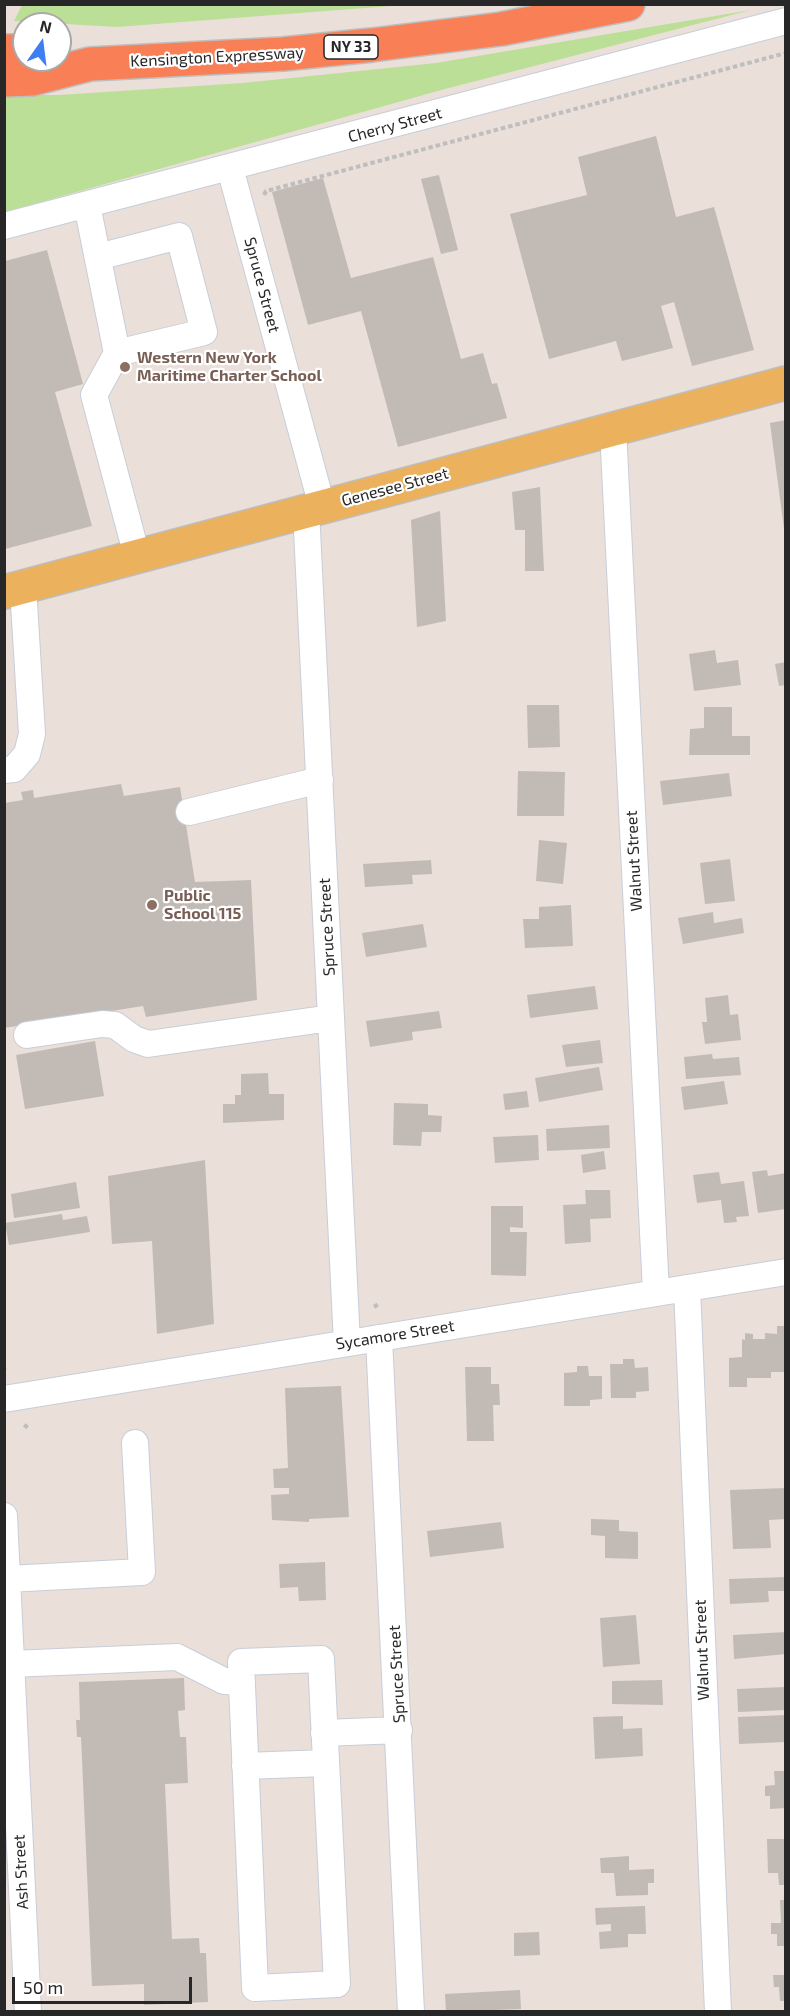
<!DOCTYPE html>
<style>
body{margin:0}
#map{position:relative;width:790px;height:2016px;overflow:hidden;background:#eadfd9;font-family:"Exo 2",sans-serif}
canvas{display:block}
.frame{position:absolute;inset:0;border:6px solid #272727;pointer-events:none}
.north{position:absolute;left:12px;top:12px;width:60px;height:60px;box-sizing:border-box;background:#fff;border:2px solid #a9a9a9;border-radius:50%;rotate:14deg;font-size:16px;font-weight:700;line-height:24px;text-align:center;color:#272727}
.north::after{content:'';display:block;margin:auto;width:21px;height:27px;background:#3d7ff3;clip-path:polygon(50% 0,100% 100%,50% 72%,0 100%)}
.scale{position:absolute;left:12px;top:1977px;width:180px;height:27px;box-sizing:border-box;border:3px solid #272727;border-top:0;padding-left:8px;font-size:18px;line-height:21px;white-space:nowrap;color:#272727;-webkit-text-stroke:4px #fff;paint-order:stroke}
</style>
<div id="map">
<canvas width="790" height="2016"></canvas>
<div class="frame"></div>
<div class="north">N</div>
<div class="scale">50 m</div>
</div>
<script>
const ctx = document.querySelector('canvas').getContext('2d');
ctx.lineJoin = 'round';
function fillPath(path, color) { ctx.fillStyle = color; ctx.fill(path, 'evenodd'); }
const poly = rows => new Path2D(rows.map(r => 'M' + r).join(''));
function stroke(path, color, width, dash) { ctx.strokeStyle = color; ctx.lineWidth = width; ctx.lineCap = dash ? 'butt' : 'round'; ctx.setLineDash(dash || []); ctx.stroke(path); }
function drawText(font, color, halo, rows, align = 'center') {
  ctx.font = font + ' "Exo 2",sans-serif'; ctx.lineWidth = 4.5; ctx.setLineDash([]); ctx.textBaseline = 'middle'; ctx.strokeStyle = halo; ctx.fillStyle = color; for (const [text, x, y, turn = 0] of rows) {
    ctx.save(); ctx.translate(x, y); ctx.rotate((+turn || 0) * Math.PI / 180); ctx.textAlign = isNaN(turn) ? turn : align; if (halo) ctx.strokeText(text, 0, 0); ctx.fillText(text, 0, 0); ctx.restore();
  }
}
fillPath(poly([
 [22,5,22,4,404,5,117,27,14,21],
 [751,10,445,89,5,212,5,95,59,95,243,83,436,63]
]), '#bcdf97');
fillPath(poly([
 [656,136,676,217,714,207,754,350,692,366,674,302,661,306,673,348,622,361,616,341,549,359,510,214,587,195,578,157],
 [439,175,458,250,441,254,421,179],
 [323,178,351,278,433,257,461,359,483,353,492,384,497,383,507,418,398,447,361,311,308,325,272,192],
 [47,250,83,384,55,392,92,526,5,549,5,261],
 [786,420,786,528,784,529,770,423],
 [540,487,544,571,525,571,525,530,515,530,512,492],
 [440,511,446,621,417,627,411,520],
 [715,650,717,663,738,660,741,685,694,691,689,654],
 [786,662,786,685,779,686,775,664],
 [527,705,559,705,560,747,528,748],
 [704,707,732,707,732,736,750,736,750,755,689,755,690,729,704,728],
 [518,771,565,772,564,816,517,816],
 [729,773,732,796,663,805,660,781],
 [121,784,124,796,180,787,195,882,251,880,257,1000,146,1017,143,1006,4,1028,4,803,23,800,21,792,33,790,34,798],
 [539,840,567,843,563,884,536,881],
 [730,859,735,901,705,904,700,863],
 [431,860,432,874,412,875,413,884,365,887,363,864],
 [571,905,573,946,525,948,523,919,539,919,539,907],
 [713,912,714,923,742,918,744,933,683,944,678,918],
 [423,924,427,947,366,957,362,933],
 [595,986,598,1009,530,1018,527,995],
 [728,995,730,1015,738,1014,741,1040,705,1044,702,1022,707,1022,705,998],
 [439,1011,442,1028,412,1032,413,1040,370,1047,366,1021],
 [600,1040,603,1063,566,1067,562,1045],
 [95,1041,104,1096,25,1109,16,1055],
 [712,1054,713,1059,739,1057,741,1075,686,1079,684,1057],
 [599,1067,603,1090,539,1102,535,1078],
 [268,1073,269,1094,284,1094,284,1120,223,1123,223,1104,235,1104,235,1095,241,1095,241,1074],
 [724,1081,728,1104,684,1110,681,1087],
 [527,1091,529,1107,505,1110,503,1094],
 [394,1103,428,1104,428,1115,442,1116,441,1132,422,1132,421,1146,393,1145],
 [609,1125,610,1148,547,1151,546,1129],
 [538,1135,539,1160,495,1163,493,1137],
 [604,1151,606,1169,583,1173,581,1155],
 [205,1160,214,1324,157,1334,152,1241,112,1244,108,1176],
 [767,1170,768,1176,786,1173,786,1209,758,1213,752,1172],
 [719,1172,721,1184,744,1181,749,1216,736,1217,737,1222,724,1223,721,1200,697,1203,693,1175],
 [76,1182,80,1208,14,1218,11,1194],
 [585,1190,610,1190,611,1218,590,1219,591,1242,565,1244,563,1205,586,1204],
 [491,1206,523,1206,523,1228,510,1227,510,1232,527,1232,526,1276,491,1275],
 [62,1214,63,1220,87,1216,90,1232,9,1245,5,1223],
 [777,1326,786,1326,786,1372,771,1372,771,1378,747,1378,747,1387,729,1387,729,1358,742,1357,742,1339,745,1340,745,1333,753,1334,753,1339,765,1339,765,1333,777,1334],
 [623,1359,634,1359,635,1368,648,1367,649,1391,636,1392,636,1398,611,1398,610,1364,623,1364],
 [577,1366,588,1366,589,1376,602,1376,602,1399,590,1400,590,1406,564,1406,564,1373,577,1372],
 [465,1367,491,1367,491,1384,499,1384,500,1405,493,1405,494,1441,467,1441],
 [341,1386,349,1517,309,1519,309,1522,272,1520,271,1495,289,1494,289,1488,274,1488,273,1469,288,1468,285,1388],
 [786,1488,786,1519,769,1520,771,1548,733,1549,730,1490],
 [591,1519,619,1520,619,1531,638,1532,638,1559,605,1558,605,1536,591,1535],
 [501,1522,504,1548,430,1557,427,1531],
 [325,1562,326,1600,299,1601,298,1587,280,1588,279,1564],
 [786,1577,786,1591,768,1591,769,1602,730,1604,729,1579],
 [636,1615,640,1664,603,1667,600,1618],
 [786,1632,786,1654,734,1659,733,1635],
 [184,1678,185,1710,178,1711,180,1737,186,1737,188,1783,165,1784,172,1939,199,1938,200,1953,206,1953,208,2002,144,2005,144,1984,92,1986,81,1737,77,1737,76,1720,80,1720,79,1682],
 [662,1680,663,1705,612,1704,612,1681],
 [786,1687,786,1710,738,1712,737,1689],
 [786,1715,786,1742,739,1744,738,1717],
 [623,1716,623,1729,642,1728,643,1756,595,1759,593,1717],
 [774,1771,786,1771,786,1808,770,1809,770,1796,765,1796,765,1786,775,1785],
 [767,1839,786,1839,786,1885,779,1885,778,1873,768,1873],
 [629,1856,629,1870,654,1869,654,1883,648,1883,648,1895,616,1896,614,1873,601,1873,600,1858],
 [780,1900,786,1900,786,1946,777,1946,777,1934,771,1934,771,1923,781,1923],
 [645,1906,646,1934,628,1934,628,1947,600,1949,599,1932,611,1931,611,1924,596,1925,595,1908],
 [539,1932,540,1955,514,1956,514,1933],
 [773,1975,786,1975,786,2001,780,2001,779,1987,774,1987],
 [520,1990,521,2009,446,2012,445,1994]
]), '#c2bbb5');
const minor = poly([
 [230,168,322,506],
 [87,205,117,353,94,395,137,556],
 [4,226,786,21],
 [98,257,179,236,204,332,117,353],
 [613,429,656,1292],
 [306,510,347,1343],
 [4,770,14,769,27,754,32,734,23,587],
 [189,812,320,780],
 [27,1035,102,1024,115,1025,134,1039,148,1044,331,1018],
 [687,1288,718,2012],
 [379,1338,411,2012],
 [4,1399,786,1272],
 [4,1516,28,2012],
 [7,1579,142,1572,135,1443],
 [321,1659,337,1984,255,1988,241,1662,321,1659],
 [11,1664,177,1657,224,1681,242,1682],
 [324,1733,399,1730],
 [245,1766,326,1763]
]);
const major = poly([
 [4,592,786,383]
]);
const highway = poly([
 [4,51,24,51],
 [4,80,32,79,90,64,283,54,372,45,501,29,628,4]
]);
stroke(minor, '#c7ced9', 28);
stroke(major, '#bebebe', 36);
stroke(highway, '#bebebe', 36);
stroke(poly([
 [264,195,266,191,786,53],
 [374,1307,380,1303],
 [4,1369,6,1368],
 [24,1425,30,1429]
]), '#bebebe', 4, [4.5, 3]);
stroke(minor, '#fff', 26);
stroke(major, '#ebb15d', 33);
stroke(highway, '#f87f56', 33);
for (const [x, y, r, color] of [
 [125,367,6,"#8d6e63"],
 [152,905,6,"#8d6e63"]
]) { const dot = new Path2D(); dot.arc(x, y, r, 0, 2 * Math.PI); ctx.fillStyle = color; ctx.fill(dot); stroke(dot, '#fff', 2); }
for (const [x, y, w] of [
 [351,47,54]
]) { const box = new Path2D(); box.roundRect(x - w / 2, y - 12, w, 24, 4.5); ctx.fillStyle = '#fff'; ctx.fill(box); stroke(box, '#272727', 1.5); }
drawText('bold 15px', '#272727', null, [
 ["NY 33",351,47]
]);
drawText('16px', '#272727', '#fff', [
 ["Kensington Expressway",217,57,-3],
 ["Cherry Street",395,125,-15],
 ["Spruce Street",262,285,75],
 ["Genesee Street",395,487,-15],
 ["Walnut Street",634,861,-93],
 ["Spruce Street",327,927,-93],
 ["Sycamore Street",395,1335,-9],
 ["Walnut Street",702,1650,-92],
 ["Spruce Street",397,1674,-93],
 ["Ash Street",21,1872,-93]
]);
drawText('bold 16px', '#785e54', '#fff', [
 ["Western New York",137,358],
 ["Maritime Charter School",137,376],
 ["Public",164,896],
 ["School 115",164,914]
], 'left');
</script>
